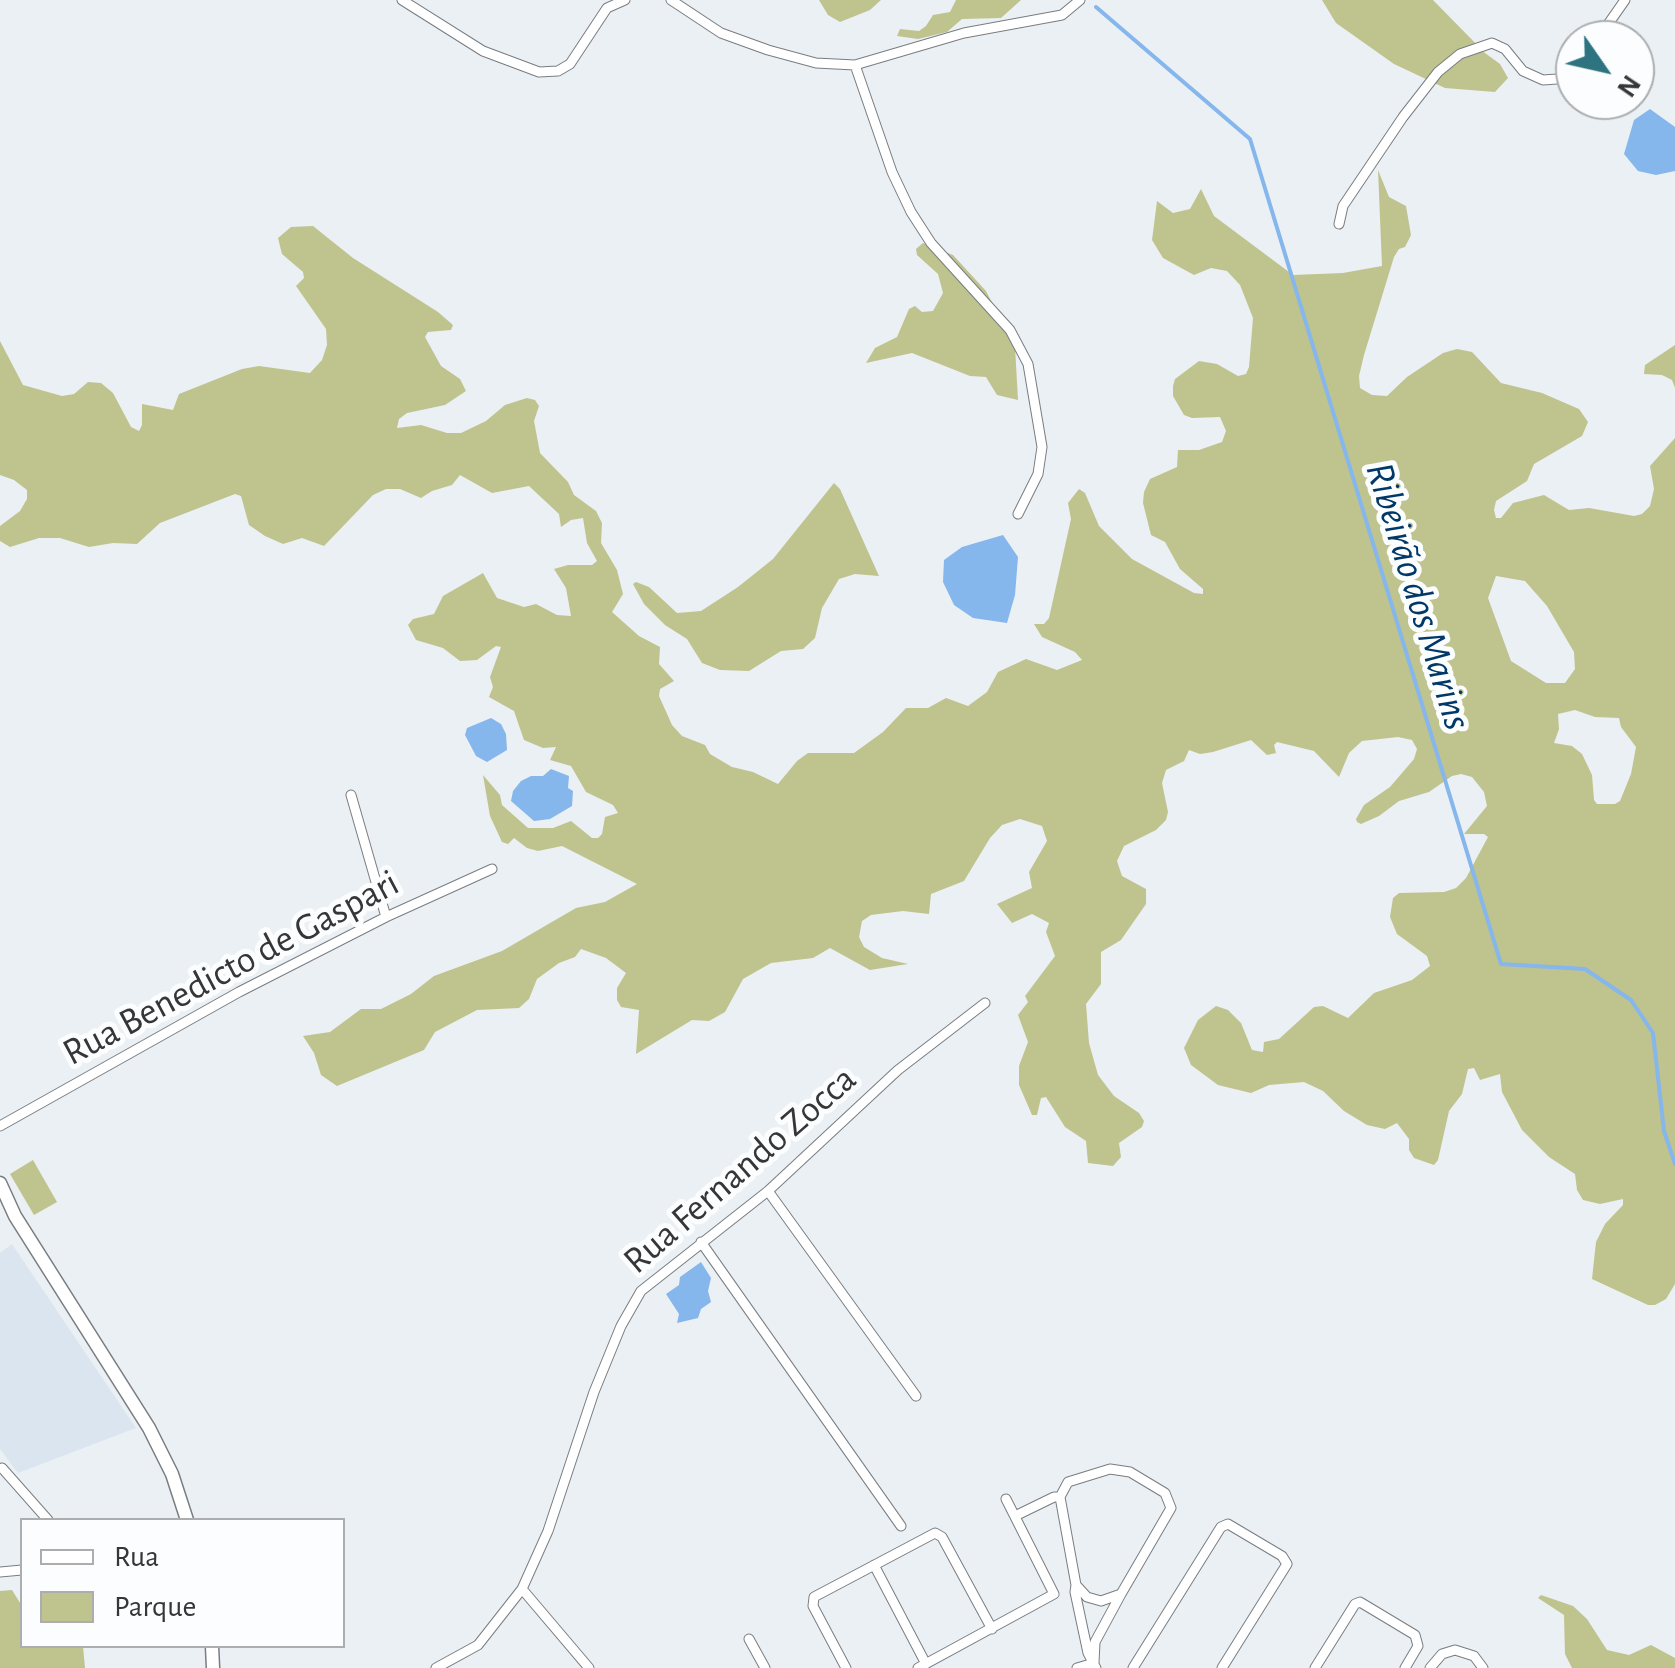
<!DOCTYPE html>
<meta charset="utf-8">
<style>
body{margin:0}
#map{position:relative;width:1675px;height:1668px;overflow:hidden;background:#ebf0f4;font-family:"Alegreya Sans",sans-serif}
canvas{display:block}
.legend{position:absolute;left:20px;top:1518px;width:325px;height:130px;box-sizing:border-box;background:#fbfdfe;border:2px solid #abadaf;margin:0;padding:12px 18px;list-style:none;font-size:30px;color:#343638}
.legend li{display:flex;align-items:center;gap:20px;height:50px}
.legend b{width:50px;border:2px solid #abadaf}
.north{position:absolute;left:1555px;top:20px;width:100px;height:100px;box-sizing:border-box;background:#fbfdfe;border:2px solid #abadaf;border-radius:50%;rotate:124deg;font-size:28px;font-weight:700;line-height:40px;text-align:center;color:#343638}
.north::after{content:'';display:block;margin:auto;width:35px;height:45px;background:#2d7480;clip-path:polygon(50% 0,100% 100%,50% 72%,0 100%)}
</style>
<div id="map">
<canvas width="1675" height="1668"></canvas>
<ul class="legend">
<li><b style="height:12px;background:#fff"></b>Rua</li>
<li><b style="height:28px;background:#bfc38e"></b>Parque</li>
</ul>
<div class="north">N</div>
</div>
<script>
const ctx = document.querySelector('canvas').getContext('2d');
ctx.lineJoin = 'round';
function fillPath(path, color) { ctx.fillStyle = color; ctx.fill(path, 'evenodd'); }
const poly = rows => new Path2D(rows.map(r => 'M' + r).join(''));
function stroke(path, color, width, dash) { ctx.strokeStyle = color; ctx.lineWidth = width; ctx.lineCap = dash ? 'butt' : 'round'; ctx.setLineDash(dash || []); ctx.stroke(path); }
function drawText(font, color, halo, rows, align = 'center') {
  ctx.font = font + ' "Alegreya Sans",sans-serif'; ctx.lineWidth = 10; ctx.setLineDash([]); ctx.textBaseline = 'middle'; ctx.strokeStyle = halo; ctx.fillStyle = color; for (const [text, x, y, turn = 0] of rows) {
    ctx.save(); ctx.translate(x, y); ctx.rotate((+turn || 0) * Math.PI / 180); ctx.textAlign = isNaN(turn) ? turn : align; if (halo) ctx.strokeText(text, 0, 0); ctx.fillText(text, 0, 0); ctx.restore();
  }
}
fillPath(poly([
 [12,1244,136,1428,18,1473,0,1449,0,1253]
]), '#dbe5ef');
fillPath(poly([
 [819,0,881,0,870,10,840,22,828,15],
 [956,0,1021,0,1001,18,962,19,947,32,918,39,897,36,900,29,919,31,926,26,933,15,950,12],
 [1322,0,1433,0,1485,53,1500,64,1508,78,1495,92,1445,88,1394,64,1336,23],
 [1378,170,1389,197,1406,206,1411,235,1405,247,1399,249,1394,257,1364,355,1359,376,1360,388,1372,395,1387,396,1407,377,1443,353,1457,349,1472,352,1501,383,1542,393,1579,409,1588,422,1582,436,1534,464,1527,481,1496,501,1494,510,1496,518,1501,518,1513,503,1544,495,1569,510,1589,508,1634,516,1642,514,1650,506,1654,489,1650,466,1675,438,1675,1284,1666,1299,1655,1305,1648,1305,1592,1279,1596,1242,1605,1224,1623,1205,1623,1199,1600,1204,1583,1200,1577,1190,1575,1174,1549,1157,1522,1130,1502,1092,1500,1074,1480,1080,1474,1068,1468,1069,1462,1094,1449,1111,1438,1160,1434,1165,1414,1158,1409,1150,1409,1139,1397,1123,1385,1129,1367,1125,1344,1111,1323,1091,1304,1082,1269,1085,1251,1093,1218,1085,1191,1065,1184,1048,1198,1020,1216,1006,1228,1010,1241,1023,1252,1050,1263,1052,1264,1042,1279,1039,1314,1007,1323,1006,1348,1018,1374,993,1412,980,1430,966,1427,956,1397,934,1390,917,1393,898,1399,893,1444,892,1456,888,1466,878,1488,837,1484,834,1464,834,1487,806,1484,792,1472,777,1461,774,1452,776,1429,792,1399,801,1379,816,1361,824,1357,822,1356,819,1364,805,1390,787,1414,759,1417,749,1412,740,1398,737,1362,741,1349,753,1339,777,1314,751,1277,742,1274,745,1276,753,1267,755,1251,740,1213,752,1200,754,1189,750,1184,761,1166,770,1162,783,1168,812,1166,820,1156,830,1124,846,1117,861,1122,876,1146,889,1146,904,1121,940,1101,952,1101,984,1086,1004,1089,1043,1098,1075,1114,1096,1139,1113,1144,1121,1142,1127,1119,1143,1121,1157,1113,1166,1088,1163,1086,1141,1065,1127,1046,1097,1041,1098,1037,1115,1032,1115,1019,1085,1019,1066,1028,1042,1018,1015,1028,1002,1025,996,1055,956,1046,932,1049,923,1032,914,1012,923,997,904,1032,888,1029,872,1047,841,1042,826,1020,819,1002,825,990,838,964,881,931,894,929,914,903,911,871,915,862,921,859,937,864,947,882,958,908,964,870,970,830,948,813,958,771,963,743,979,725,1012,709,1021,692,1020,636,1054,639,1010,621,1007,617,1000,617,988,626,973,606,958,581,949,575,957,559,963,537,979,529,999,519,1008,477,1010,435,1032,424,1050,337,1086,321,1075,314,1053,303,1036,330,1032,361,1009,381,1009,411,994,434,976,502,951,576,908,605,902,637,884,562,846,538,851,527,848,514,838,508,844,502,842,490,816,483,775,500,795,502,805,528,828,553,828,571,821,592,838,598,838,602,834,605,817,618,813,613,805,586,792,571,766,550,760,556,747,543,748,524,740,514,711,489,697,493,687,490,677,501,647,496,646,477,660,460,661,443,648,416,640,408,625,413,619,434,614,443,596,483,573,497,598,524,607,536,604,557,615,571,616,566,588,554,569,568,565,592,565,597,561,587,543,583,518,571,520,561,527,559,514,529,486,492,493,460,475,452,485,432,491,421,498,400,489,386,489,373,495,324,546,302,538,283,544,265,536,249,525,241,496,235,494,160,523,137,544,113,543,89,547,60,538,39,538,10,547,0,541,0,526,20,511,27,499,27,490,14,480,0,475,0,341,23,385,62,396,74,394,88,382,101,383,113,393,131,427,139,431,142,425,142,404,173,410,179,394,242,369,259,366,310,373,322,360,327,345,326,329,296,286,304,278,303,272,282,254,278,238,291,227,313,226,353,258,438,312,453,325,451,330,428,332,425,337,441,366,460,379,466,391,445,405,407,413,399,419,397,428,421,425,447,433,461,433,486,421,505,405,527,398,535,400,539,406,534,421,540,453,568,482,574,495,596,511,602,523,601,543,617,570,623,594,612,612,639,636,660,647,659,664,674,681,660,689,659,696,672,725,682,736,705,745,710,754,732,767,753,772,778,784,797,761,808,753,854,753,883,732,906,708,928,708,946,698,968,706,987,692,998,672,1026,659,1057,670,1082,660,1075,652,1042,637,1034,624,1044,624,1049,618,1071,519,1068,503,1079,489,1085,493,1099,526,1132,559,1194,593,1203,594,1203,589,1180,569,1165,542,1151,535,1143,503,1144,492,1150,479,1177,467,1178,450,1199,450,1222,442,1226,431,1220,417,1192,418,1184,415,1173,396,1173,386,1175,379,1199,361,1217,364,1238,376,1246,374,1249,367,1253,318,1240,285,1227,271,1211,268,1194,275,1163,258,1152,240,1157,201,1173,213,1190,209,1201,189,1214,216,1293,275,1343,273,1382,266],
 [1496,576,1525,581,1547,606,1574,652,1575,669,1565,683,1546,683,1511,661,1488,598],
 [1575,710,1595,717,1619,718,1621,727,1636,747,1631,774,1620,801,1615,804,1597,804,1594,800,1592,775,1582,754,1572,746,1554,743,1559,729,1558,714],
 [923,243,953,255,986,291,1015,347,1018,400,997,395,986,377,970,376,912,353,866,363,875,348,897,337,909,309,915,306,922,312,933,311,943,293,938,274,917,255,916,249],
 [1675,345,1675,388,1672,380,1662,375,1644,374,1645,365],
 [834,483,840,489,879,576,855,574,839,579,822,608,815,638,803,649,781,651,749,671,720,670,702,663,687,639,665,625,644,604,633,584,636,582,649,587,677,613,701,611,738,587,773,559],
 [33,1160,57,1202,34,1215,10,1174],
 [12,1590,22,1606,22,1646,83,1646,85,1668,0,1668,0,1591],
 [1541,1595,1573,1606,1587,1619,1607,1650,1629,1655,1651,1645,1675,1658,1675,1668,1572,1668,1565,1654,1564,1615,1538,1598]
]), '#bfc38e');
fillPath(poly([
 [1650,109,1675,127,1675,171,1656,175,1638,171,1624,154,1634,120],
 [1003,535,1018,557,1015,595,1007,623,973,618,954,605,943,582,944,560,962,547],
 [491,718,501,724,506,734,507,750,487,762,476,756,465,735,467,728],
 [551,769,569,776,568,788,573,791,572,806,550,819,534,821,511,801,513,791,521,781,531,776,543,776],
 [701,1262,711,1278,708,1291,711,1302,701,1309,698,1318,677,1323,679,1314,666,1294,679,1285,680,1277]
]), '#85b6ec');
stroke(poly([
 [1096,7,1250,139,1501,964,1585,969,1631,1000,1653,1033,1664,1131,1675,1164]
]), '#85b6ec', 4);
const street = poly([
 [402,0,483,51,539,72,558,71,570,64,607,8,625,0],
 [671,0,721,33,768,50,816,63,855,65,964,33,1062,15,1080,0],
 [1597,40,1625,0],
 [855,65,892,172,911,212,931,243,1010,330,1028,364,1042,447,1038,474,1018,514],
 [1339,224,1343,206,1403,117,1438,72,1460,54,1492,43,1505,49,1523,71,1543,80,1557,79,1575,69],
 [351,795,386,917],
 [0,1126,239,992,386,917,492,869],
 [768,1191,916,1396],
 [701,1242,901,1526],
 [2,1468,48,1520],
 [1110,1469,1130,1472,1165,1493,1171,1508,1121,1594,1101,1601,1087,1597,1076,1585,1060,1497,1068,1482,1110,1469],
 [1015,1516,1054,1497,1060,1497],
 [874,1565,926,1664],
 [0,1572,22,1570],
 [1076,1585,1075,1592,1088,1653,1096,1668],
 [522,1589,589,1668],
 [749,1639,765,1668],
 [1094,1663,1095,1642,1121,1594],
 [436,1668,478,1645,522,1589,548,1531,594,1392,621,1326,641,1291,768,1191,898,1070,985,1003],
 [846,1668,813,1606,814,1597,935,1533,942,1537,992,1629],
 [918,1668,1054,1594,1006,1499],
 [1077,1668,1094,1663],
 [1133,1668,1221,1527,1228,1524,1282,1556,1287,1564,1222,1668],
 [1315,1668,1355,1604,1360,1602,1415,1635,1418,1646,1405,1668],
 [1430,1668,1442,1654,1455,1650,1474,1656,1483,1668]
]);
const secondary = poly([
 [0,1183,15,1216,149,1428,172,1474,187,1520],
 [212,1646,213,1668]
]);
stroke(street, '#797d81', 11);
stroke(secondary, '#797d81', 15);
stroke(street, '#fff', 9);
stroke(secondary, '#fff', 12);
drawText('38px', '#343638', '#fbfdfe', [
 ["Rua Benedicto de Gaspari",231,968,-28],
 ["Rua Fernando Zocca",740,1170,-41]
]);
drawText('italic 40px', '#013868', '#fbfdfe', [
 ["Ribeirão dos Marins",1418,596,73]
]);
</script>
